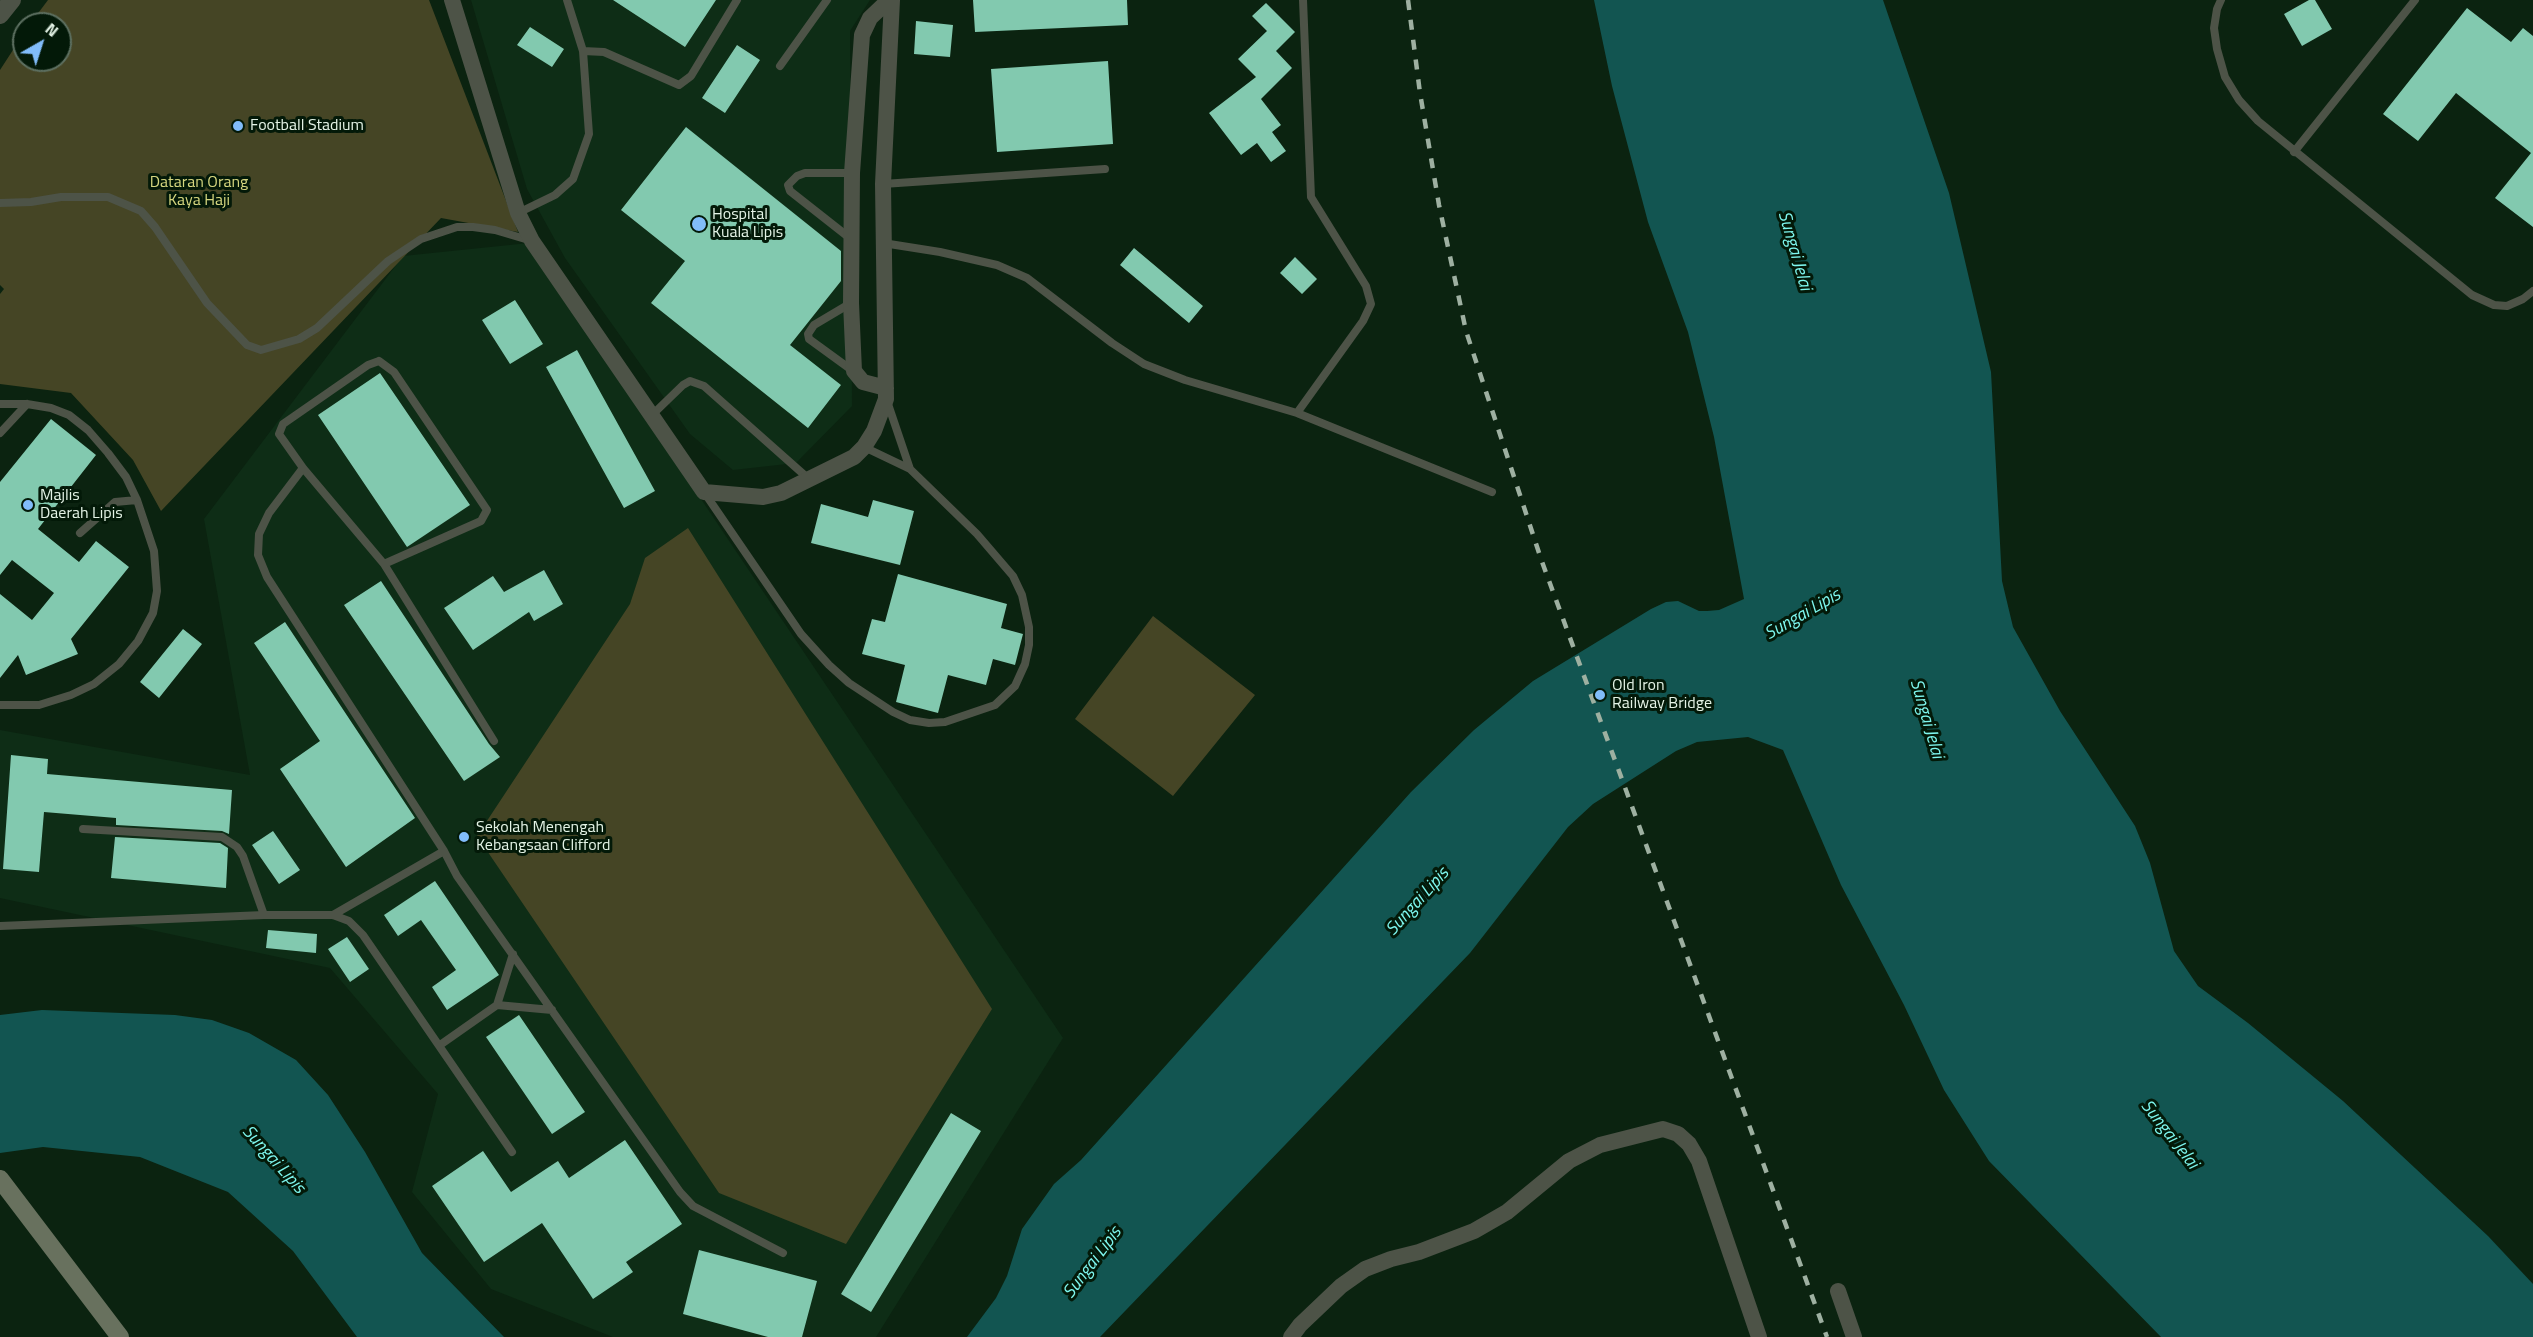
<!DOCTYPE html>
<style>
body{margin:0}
#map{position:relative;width:2533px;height:1337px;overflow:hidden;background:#0b2310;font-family:"Titillium Web",sans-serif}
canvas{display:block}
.north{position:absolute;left:12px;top:12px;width:60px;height:60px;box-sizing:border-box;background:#031908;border:2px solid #5d7061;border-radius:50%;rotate:39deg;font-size:16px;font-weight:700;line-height:24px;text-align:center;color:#e4f3e6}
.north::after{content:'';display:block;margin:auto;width:21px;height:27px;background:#81bcfa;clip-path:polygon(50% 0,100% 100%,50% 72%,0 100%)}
</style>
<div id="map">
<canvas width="2533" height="1337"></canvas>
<div class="north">N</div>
</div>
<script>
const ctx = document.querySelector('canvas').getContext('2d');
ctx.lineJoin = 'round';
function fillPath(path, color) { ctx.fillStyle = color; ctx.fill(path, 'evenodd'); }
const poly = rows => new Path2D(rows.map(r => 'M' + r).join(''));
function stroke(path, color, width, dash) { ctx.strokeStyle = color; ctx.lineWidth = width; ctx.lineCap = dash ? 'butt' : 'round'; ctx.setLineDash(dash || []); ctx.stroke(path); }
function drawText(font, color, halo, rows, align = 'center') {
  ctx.font = font + ' "Titillium Web",sans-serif'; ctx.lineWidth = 6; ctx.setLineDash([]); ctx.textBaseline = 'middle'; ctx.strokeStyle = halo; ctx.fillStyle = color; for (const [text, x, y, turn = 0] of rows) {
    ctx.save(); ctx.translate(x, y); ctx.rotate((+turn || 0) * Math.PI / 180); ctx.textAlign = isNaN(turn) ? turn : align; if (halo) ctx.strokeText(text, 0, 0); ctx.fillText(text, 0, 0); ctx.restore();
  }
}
fillPath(poly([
 [471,0,870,0,850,31,852,406,796,463,733,470,690,434,565,258,527,189],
 [529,243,1063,1038,876,1337,613,1337,491,1289,412,1192,438,1094,330,968,0,898,0,730,250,775,204,519,403,256]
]), '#0e2d16');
fillPath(poly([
 [48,0,429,0,518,232,441,218,161,511,133,460,71,393,0,384,0,294,4,289,0,285,0,70,24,33,24,60,60,60,60,24,30,24],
 [688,528,992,1009,846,1244,719,1193,477,836,630,604,645,558],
 [1153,616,1255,695,1173,796,1075,719]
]), '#454525');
fillPath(poly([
 [1594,0,1883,0,1949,193,1991,372,2002,581,2013,627,2060,711,2135,826,2150,863,2174,951,2198,986,2248,1023,2343,1101,2488,1236,2533,1284,2533,1337,2161,1337,1989,1161,1944,1090,1904,1005,1841,885,1783,750,1748,737,1697,742,1676,751,1593,804,1568,827,1470,953,1100,1337,967,1337,996,1298,1007,1276,1022,1229,1054,1184,1081,1160,1411,792,1474,730,1533,681,1651,609,1666,602,1678,601,1699,611,1707,611,1719,610,1744,599,1714,437,1688,332,1648,222,1612,86],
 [42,1010,175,1015,212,1020,249,1033,296,1060,328,1095,365,1152,422,1253,504,1337,357,1337,293,1251,228,1192,140,1157,43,1147,0,1153,0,1015]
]), '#125551');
fillPath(poly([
 [613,0,716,0,685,47],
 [973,0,1127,0,1128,25,975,32],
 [2309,0,2315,0,2332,29,2302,46,2284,14],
 [1266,3,1295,32,1276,51,1292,68,1261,99,1281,125,1272,132,1286,151,1271,162,1257,143,1241,155,1209,113,1256,77,1238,59,1267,31,1252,16],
 [2467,8,2511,42,2523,28,2533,36,2533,227,2495,198,2531,153,2456,93,2418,141,2383,114],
 [916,21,953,25,950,57,914,54],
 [530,27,564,49,552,67,517,45],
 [737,45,760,60,725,113,702,98],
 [1108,61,1113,144,997,152,991,69],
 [686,127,841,251,841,281,790,345,841,385,808,428,651,303,685,261,621,210],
 [1134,248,1203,306,1189,323,1120,265],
 [1295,257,1317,279,1302,294,1280,273],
 [515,300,543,344,510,364,482,320],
 [577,350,655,491,624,508,546,367],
 [380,373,470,505,407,547,318,415],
 [51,419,96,455,38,529,79,562,96,541,129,567,71,639,78,654,26,675,18,655,0,678,0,594,32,620,54,593,12,560,0,575,0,482],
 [873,500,914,511,900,565,811,543,821,504,868,517],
 [544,570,563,604,534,621,529,612,473,650,444,608,493,576,504,592],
 [898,574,1007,604,1001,628,1023,634,1015,665,993,659,986,685,948,675,938,713,896,702,905,665,862,654,872,619,885,622],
 [381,581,489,744,500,757,464,781,344,605],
 [285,622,415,818,346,867,280,769,320,741,254,643],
 [183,629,202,644,159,698,140,682],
 [11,755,48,759,47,774,232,790,229,834,222,831,116,825,116,818,44,812,39,872,3,869],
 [273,831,300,870,279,884,252,845],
 [115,837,220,843,228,848,226,888,111,878],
 [435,881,499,975,447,1010,432,987,456,970,421,920,398,936,384,915],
 [268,930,317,934,316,953,266,948],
 [347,937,369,969,350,982,328,949],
 [519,1015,585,1112,552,1134,486,1037],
 [951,1113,981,1131,871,1312,841,1294],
 [625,1140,682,1224,626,1262,633,1272,593,1299,542,1223,484,1262,432,1186,483,1151,511,1192,558,1161,569,1178],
 [699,1250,817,1281,802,1337,768,1337,683,1314]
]), '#82c9af');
stroke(poly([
 [567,0,583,51],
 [2221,0,2217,9,2214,28,2217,49,2225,77,2239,100,2258,121,2472,295,2494,305,2507,306,2523,299,2533,291],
 [780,66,827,0],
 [2294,152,2415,0],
 [883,184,1105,169],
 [0,203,31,202,61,197,108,197,141,211,155,227,207,303,247,345,261,350,299,339,317,328,388,261,421,239,457,227,473,227,495,230,532,241],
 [518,213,555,195,573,179,589,134,583,51,604,52,679,85,691,76,737,0],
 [851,239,790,191,788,185,797,176,805,173,852,173],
 [883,243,940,252,997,265,1027,278,1112,343,1144,364,1185,380,1297,413,1492,492],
 [851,303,814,325,808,334,809,339,853,371],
 [379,361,394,372,487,510,481,521,384,564,303,468,279,434,283,424,368,365,379,361],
 [887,401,910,469],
 [0,404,27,404,51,408,69,415,88,430,108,453,126,477,137,500,154,551,157,591,153,613,138,641,119,664,94,684,71,695,39,705,0,705],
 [1297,413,1363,321,1371,304,1366,286,1311,197,1303,0],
 [652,415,683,385,690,381,704,386,810,480],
 [0,433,27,404],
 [303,468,269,513,259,534,258,555,267,577,444,851],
 [704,492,801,634,829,665,849,683,893,712,910,720,929,723,945,722,995,705,1015,686,1025,664,1029,645,1029,627,1022,595,1013,576,977,534,910,469,864,447],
 [80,533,115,502,137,500],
 [384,564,494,741],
 [83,829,222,837,237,847,243,856,264,915],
 [333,915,444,851,457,876,680,1192,693,1206,783,1253],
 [0,926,264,915,333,915,349,921,363,935,512,1152],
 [497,1005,552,1010],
 [440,1045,497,1005,513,954]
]), '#4d5347', 8);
stroke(poly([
 [452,0,518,213,532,241,704,492,763,497,781,493,854,457,864,447,874,431,886,399,883,184,892,0],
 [886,388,863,382,854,371,851,303,852,173,862,35,870,18,889,0],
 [1838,1291,1854,1337],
 [1291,1337,1300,1325,1341,1286,1365,1269,1391,1259,1419,1252,1474,1231,1507,1212,1569,1161,1600,1145,1663,1129,1678,1134,1689,1144,1699,1161,1759,1337]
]), '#4d5347', 16);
stroke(poly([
 [0,15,12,0]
]), '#4d5347', 18);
stroke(poly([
 [0,1179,120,1337]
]), '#68715e', 18);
stroke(poly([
 [1408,0,1420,93,1439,205,1466,331,1541,559,1827,1337]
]), '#9eb0a1', 4.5, [10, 10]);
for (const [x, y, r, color] of [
 [238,126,6,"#81bcfa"],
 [699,224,8,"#81bcfa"],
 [28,505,6,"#81bcfa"],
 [1600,695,6,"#81bcfa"],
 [464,837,6,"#81bcfa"]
]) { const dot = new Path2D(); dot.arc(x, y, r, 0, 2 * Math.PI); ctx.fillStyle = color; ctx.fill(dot); stroke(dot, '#031908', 2); }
drawText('16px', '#e4f3e6', '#031908', [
 ["Football Stadium",250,126],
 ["Hospital",712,215],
 ["Kuala Lipis",712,233],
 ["Majlis",40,496],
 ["Daerah Lipis",40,514],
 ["Old Iron",1612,686],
 ["Railway Bridge",1612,704],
 ["Sekolah Menengah",476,828],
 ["Kebangsaan Clifford",476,846]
], 'left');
drawText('16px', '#d5d67f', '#031908', [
 ["Dataran Orang",199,183],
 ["Kaya Haji",199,201]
]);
drawText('italic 18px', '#7ef7ef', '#031908', [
 ["Sungai Jelai",1794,251,74],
 ["Sungai Lipis",1803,615,-30],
 ["Sungai Jelai",1926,719,74],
 ["Sungai Lipis",1418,902,-48],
 ["Sungai Jelai",2169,1135,52],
 ["Sungai Lipis",273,1160,48],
 ["Sungai Lipis",1093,1263,-53]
]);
</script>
